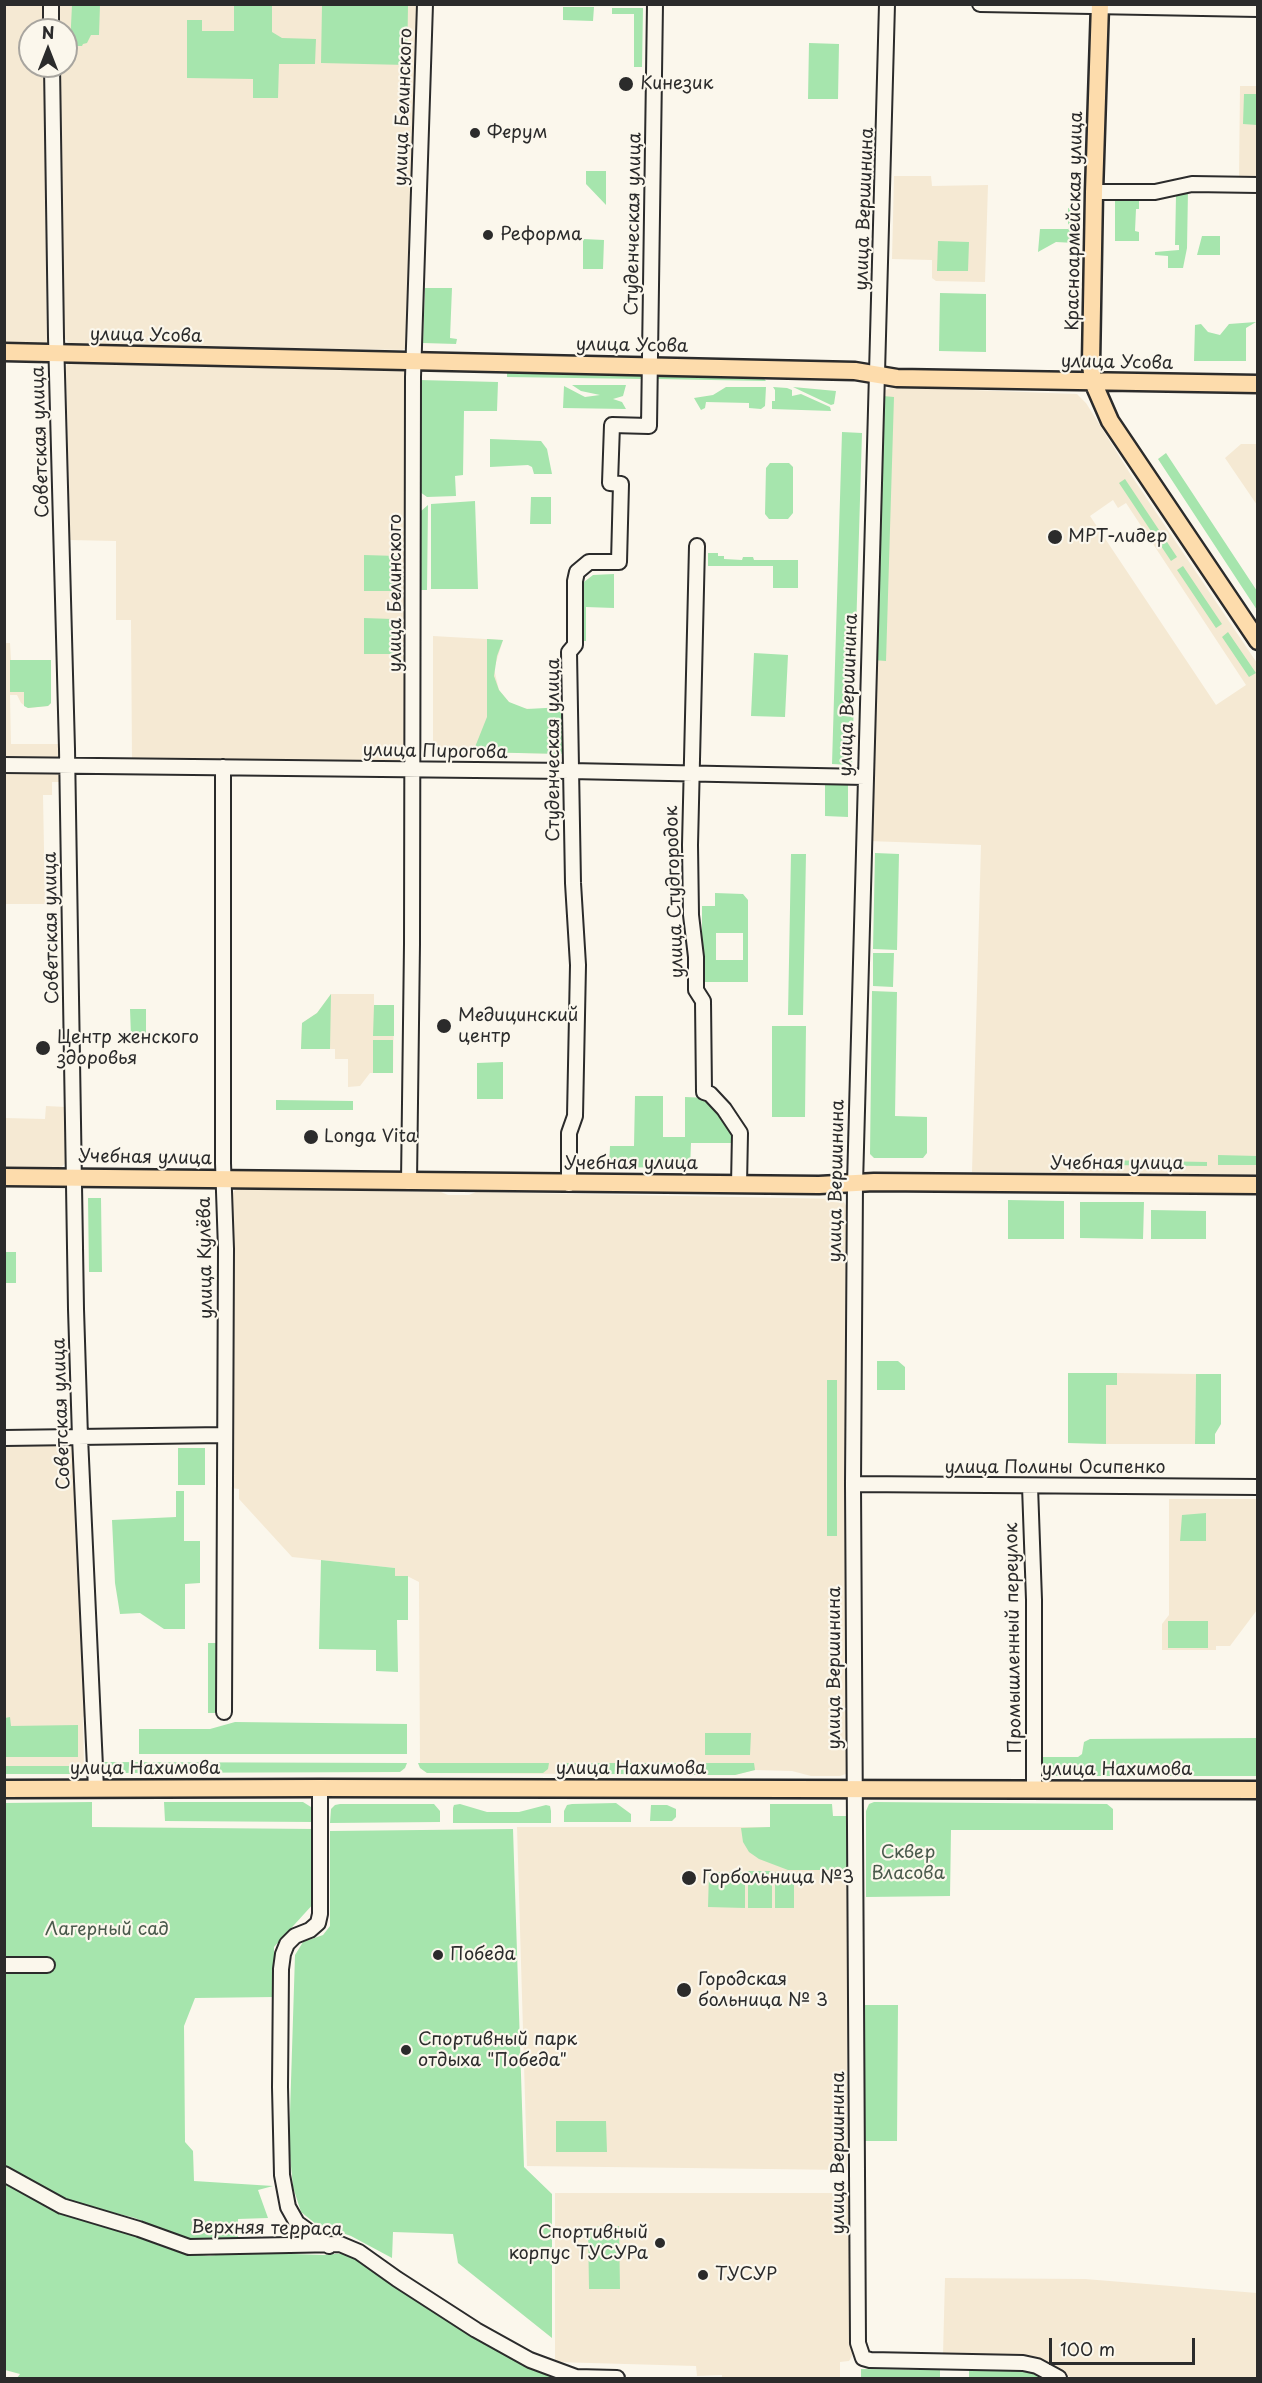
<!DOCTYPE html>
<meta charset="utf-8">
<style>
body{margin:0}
#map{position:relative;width:1262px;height:2383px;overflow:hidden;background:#fbf7ec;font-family:"Playpen Sans",sans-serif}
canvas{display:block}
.frame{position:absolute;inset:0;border:6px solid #2b2b2b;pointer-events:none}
.north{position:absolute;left:18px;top:18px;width:60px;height:60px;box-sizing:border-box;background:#fbf7ec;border:2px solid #a8a59f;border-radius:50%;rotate:0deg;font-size:16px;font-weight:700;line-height:24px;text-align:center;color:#2b2b2b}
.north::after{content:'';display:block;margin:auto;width:21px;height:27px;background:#2b2b2b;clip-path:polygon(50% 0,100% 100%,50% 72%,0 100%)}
.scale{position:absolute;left:1049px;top:2338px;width:146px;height:27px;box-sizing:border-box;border:3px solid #2b2b2b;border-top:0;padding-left:8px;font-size:18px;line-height:21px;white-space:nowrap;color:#2b2b2b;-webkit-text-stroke:4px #fbf7ec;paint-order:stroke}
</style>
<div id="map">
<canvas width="1262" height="2383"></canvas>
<div class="frame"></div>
<div class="north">N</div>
<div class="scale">100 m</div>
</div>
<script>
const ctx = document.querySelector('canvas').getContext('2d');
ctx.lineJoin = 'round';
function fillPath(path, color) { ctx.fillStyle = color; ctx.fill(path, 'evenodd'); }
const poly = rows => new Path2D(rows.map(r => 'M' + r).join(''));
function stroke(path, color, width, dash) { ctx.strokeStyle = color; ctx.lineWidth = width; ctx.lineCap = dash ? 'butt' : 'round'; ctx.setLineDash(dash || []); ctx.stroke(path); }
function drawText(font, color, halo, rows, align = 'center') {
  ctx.font = font + ' "Playpen Sans",sans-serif'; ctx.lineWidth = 4.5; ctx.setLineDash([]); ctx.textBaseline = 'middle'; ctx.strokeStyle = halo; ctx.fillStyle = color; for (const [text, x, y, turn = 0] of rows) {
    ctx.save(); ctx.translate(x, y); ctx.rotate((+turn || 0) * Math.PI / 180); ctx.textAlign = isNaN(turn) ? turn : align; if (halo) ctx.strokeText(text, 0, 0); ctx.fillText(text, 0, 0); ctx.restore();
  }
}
fillPath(poly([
 [5,5,43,5,44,30,30,30,30,66,44,66,47,342,41,345,5,344],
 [56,5,418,5,407,348,402,350,72,344,68,342,64,337,58,66,66,66,66,30,57,30],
 [1240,86,1257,86,1257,180,1239,179],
 [894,176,931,176,932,186,988,185,985,282,936,281,932,278,932,260,892,259],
 [68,360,404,370,406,375,407,643,404,762,402,764,132,761,131,620,116,620,116,541,70,540,66,368],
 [893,387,1077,394,1086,403,1131,475,1257,663,1257,1176,972,1172,981,845,868,841,883,396,884,391],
 [1113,500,1118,508,1126,503,1246,685,1216,705,1090,516],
 [1241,444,1257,444,1257,505,1225,458],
 [433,636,503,640,494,669,499,690,509,702,520,708,532,709,563,754,433,751],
 [4,643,10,643,11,660,51,660,51,703,48,706,28,708,21,703,17,695,10,695,11,744,61,744,61,782,52,782,52,795,43,795,45,904,5,904],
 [331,994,374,994,374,1005,394,1005,393,1073,370,1073,360,1086,348,1087,348,1059,335,1059,335,1049,301,1049,302,1023,317,1013],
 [46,1106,66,1107,66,1163,60,1168,5,1168,5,1118,45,1119],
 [237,1189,441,1192,448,1195,469,1195,476,1192,842,1199,847,1207,846,1774,840,1776,811,1776,792,1771,755,1770,735,1775,427,1773,420,1768,419,1582,407,1576,395,1576,395,1568,292,1557,239,1499,239,1489,230,1488,231,1201,232,1193],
 [1117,1373,1196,1374,1195,1444,1106,1444,1106,1385,1117,1385],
 [70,1441,75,1444,87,1715,83,1717,84,1768,78,1774,5,1774,4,1443],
 [1169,1499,1257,1499,1257,1610,1230,1646,1216,1646,1216,1650,1162,1650,1162,1624,1169,1615],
 [517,1827,847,1827,847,2170,527,2166],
 [555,2193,852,2193,852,2356,849,2361,840,2362,840,2378,722,2378,722,2375,697,2376,696,2366,555,2362],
 [945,2278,1085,2279,1257,2293,1257,2378,1072,2378,1043,2361,1026,2355,943,2355]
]), '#f5e9d3');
fillPath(poly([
 [72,5,100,5,99,35,91,35,87,43,83,44,82,46,70,46],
 [234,5,272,5,272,32,282,38,316,39,315,64,279,64,278,98,253,98,253,79,187,78,187,20,202,20,202,31,234,31],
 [385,5,408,6,407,65,321,63,322,5],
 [563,7,594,7,593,21,563,20],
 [612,8,643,8,642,67,634,67,634,14,612,14],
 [809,43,839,44,838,99,808,99],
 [1244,94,1257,94,1257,125,1243,124],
 [586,171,606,171,606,205,586,184],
 [1179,190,1188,190,1187,248,1183,268,1168,268,1168,256,1155,255,1155,252,1179,250,1179,245,1175,245,1176,196],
 [1115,198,1139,199,1139,209,1136,209,1135,231,1139,232,1139,241,1115,241],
 [1068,208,1075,208,1075,243,1056,242,1038,252,1040,229,1068,229],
 [1202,236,1220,236,1220,255,1197,255],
 [583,239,604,240,603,269,583,269],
 [938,241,969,242,968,271,937,271],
 [425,288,452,288,450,338,457,339,456,344,423,343],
 [940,293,986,294,986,352,939,351],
 [1256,322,1246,328,1246,361,1194,361,1195,325,1201,324,1208,332,1220,335,1229,324],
 [507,371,642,373,644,379,507,377],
 [657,374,762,376,766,381,656,379],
 [419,380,498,382,497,411,464,411,463,475,455,476,456,496,427,497,420,492],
 [572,385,626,385,623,396,613,399,622,402,626,409,563,408,564,386,585,397,600,395,581,391],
 [726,387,766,387,765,406,761,409,749,408,749,403,706,402,705,408,701,410,694,398,713,395],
 [773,387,787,388,792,390,792,396,801,394,830,407,831,411,772,409,772,401,775,401,775,390],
 [793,387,836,391,834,404,831,405],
 [883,396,894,397,886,661,873,660],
 [842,432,862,433,852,765,832,764],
 [490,439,541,441,547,449,552,474,534,474,532,467,528,465,490,467],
 [1166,453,1257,591,1257,610,1158,459],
 [770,463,789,463,793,467,793,513,788,519,769,519,765,514,766,468],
 [1125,479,1177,557,1171,561,1119,483],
 [531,497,551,497,551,524,530,524],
 [475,501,478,589,431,589,431,504],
 [428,505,427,590,421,590,421,511],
 [708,553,718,553,718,556,724,556,724,559,742,560,743,557,753,557,754,560,798,560,798,588,773,588,773,566,708,566],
 [364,555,397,556,397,586,392,591,364,591],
 [1183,566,1222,624,1216,628,1177,570],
 [614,574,614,608,586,607,586,641,579,641,580,585,593,575],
 [364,618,392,619,396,622,396,654,364,654],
 [1228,632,1256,673,1249,677,1222,637],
 [487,639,503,640,497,656,494,676,499,690,509,702,527,709,564,707,563,754,473,752,487,717],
 [754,653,788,655,785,717,751,716],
 [10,660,51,660,51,703,48,706,28,708,24,706,24,692,10,692],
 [825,785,848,785,848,817,825,816],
 [875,853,899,854,897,950,873,949],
 [791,854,806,854,803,1015,788,1015],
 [715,893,743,894,748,900,748,982,702,982,702,906,715,906],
 [716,933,743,933,743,960,716,960],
 [873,953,894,953,893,987,873,986],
 [872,991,897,992,895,1116,927,1117,927,1153,923,1158,874,1158,870,1154],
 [331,994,330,1049,301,1049,302,1023,317,1013],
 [374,1005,394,1005,394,1036,373,1036],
 [130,1009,146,1009,146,1036,131,1036],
 [772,1026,806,1026,805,1117,772,1117],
 [373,1040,393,1040,393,1073,373,1073],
 [503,1062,503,1099,477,1099,477,1063],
 [635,1096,663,1096,663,1137,685,1137,685,1097,708,1098,734,1132,736,1143,691,1143,690,1168,609,1167,610,1146,634,1146],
 [276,1100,353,1101,353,1110,276,1110],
 [1218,1155,1257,1156,1257,1165,1218,1165],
 [1099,1160,1207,1162,1207,1166,1099,1165],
 [88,1198,101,1198,102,1272,89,1272],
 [1008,1200,1064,1201,1064,1239,1008,1239],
 [1080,1202,1144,1202,1143,1239,1080,1238],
 [1151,1210,1206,1211,1206,1239,1151,1239],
 [5,1252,16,1252,16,1283,5,1283],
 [877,1361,898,1361,905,1367,905,1390,877,1390],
 [1068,1373,1117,1373,1117,1385,1106,1385,1106,1444,1068,1443],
 [1196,1374,1221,1374,1221,1424,1215,1434,1215,1444,1195,1444],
 [827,1380,837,1380,837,1536,827,1536],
 [178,1448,205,1448,205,1485,178,1485],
 [176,1491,184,1491,184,1541,200,1541,200,1583,185,1584,185,1629,164,1629,140,1613,120,1614,115,1583,112,1520,176,1517],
 [1206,1513,1206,1541,1180,1541,1182,1515],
 [321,1560,395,1568,395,1576,408,1576,408,1620,397,1620,398,1672,376,1671,376,1650,319,1649],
 [1168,1621,1208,1621,1208,1648,1168,1648],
 [208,1643,220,1643,220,1713,208,1713],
 [10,1717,11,1726,78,1725,78,1757,5,1757,5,1718],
 [235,1722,407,1724,407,1754,139,1754,139,1729,210,1729],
 [705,1733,751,1733,750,1755,705,1755],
 [1257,1738,1257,1776,1040,1776,1040,1757,1078,1757,1082,1754,1084,1742,1090,1739],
 [104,1762,407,1763,405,1768,400,1772,116,1773,108,1770],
 [418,1763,549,1763,548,1769,543,1773,427,1773,420,1768],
 [560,1763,680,1763,678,1772,675,1774,564,1774,561,1771],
 [692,1763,754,1763,755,1770,735,1775,694,1775],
 [5,1766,84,1766,84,1768,78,1774,5,1774],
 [92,1802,92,1827,314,1829,315,1902,274,1947,274,1997,195,1998,184,2026,185,2142,193,2151,194,2181,273,2186,258,2190,268,2218,238,2219,238,2241,191,2241,135,2218,63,2200,5,2169,5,1803],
 [164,1802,303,1802,311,1807,314,1822,165,1821],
 [874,1802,1107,1804,1113,1809,1113,1830,951,1830,950,1896,866,1897,866,1811,869,1804],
 [616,1803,631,1814,631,1822,564,1822,564,1811,567,1805,572,1804],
 [340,1804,434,1804,440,1811,440,1822,330,1823,331,1809,335,1805],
 [460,1804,487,1812,519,1812,546,1805,550,1806,551,1811,551,1823,453,1823,453,1808,454,1805],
 [770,1804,832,1804,833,1816,847,1816,847,1870,788,1870,759,1859,749,1852,743,1842,741,1828,770,1827],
 [651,1805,667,1805,676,1809,676,1817,672,1821,650,1821],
 [513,1829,524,2167,552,2194,552,2338,458,2263,453,2234,393,2232,392,2258,351,2236,316,2224,301,2212,293,2187,289,2145,295,1955,303,1942,323,1935,330,1926,330,1831],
 [748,1871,772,1871,772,1908,748,1908],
 [709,1872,745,1872,745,1908,708,1907],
 [775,1872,794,1878,794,1908,775,1908],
 [860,2005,898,2005,897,2141,860,2141],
 [556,2121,606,2121,607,2152,556,2152],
 [5,2179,159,2244,194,2254,209,2256,236,2252,323,2255,346,2253,487,2343,523,2364,557,2378,17,2378,20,2374,5,2370],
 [619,2226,620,2289,589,2289,588,2227],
 [861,2369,940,2370,940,2378,861,2378],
 [969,2370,1027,2371,1042,2378,969,2378]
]), '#a6e5ad');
const minor = poly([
 [51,4,51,30],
 [887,4,855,1184,853,1484,858,2343,863,2358,870,2360,1023,2363,1037,2366,1059,2378],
 [980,4,1258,9],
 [52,66,56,337,67,749,76,1309,80,1437,96,1789],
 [1094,192,1155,192,1192,184,1258,185],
 [697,546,690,845,691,915,696,957,696,990,703,1001,704,1092,710,1094,724,1109,740,1133,739,1185],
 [4,765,570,771,865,777],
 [223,767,223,1163,226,1249,224,1712],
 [409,1182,412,944,413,377,425,4],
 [569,1184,569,1133,575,1116,578,965,573,883,569,652,575,645,575,581,577,572,589,562,619,562,621,484,610,483,612,425,649,426,655,4],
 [4,1438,224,1435],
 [853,1484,1258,1487],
 [1030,1486,1034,1600,1034,1789],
 [320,1788,320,1914,318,1923,310,1930,295,1936,287,1944,283,1954,281,1969,280,2087,282,2175,288,2207,297,2223,329,2246],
 [4,1965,47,1965],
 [4,2174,62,2206,139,2229,189,2247,340,2244,359,2252,397,2279,476,2330,530,2360,576,2377,617,2378]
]);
const major = poly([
 [1100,4,1094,192,1091,364,1093,382,1110,421,1258,641],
 [4,352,855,371,897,378,1258,384],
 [4,1177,819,1185,874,1182,1258,1185],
 [4,1789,320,1788,1258,1790]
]);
stroke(minor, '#2b2b2b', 18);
stroke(major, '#2b2b2b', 21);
stroke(minor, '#fbf7ec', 14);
stroke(major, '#fddcac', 16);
stroke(poly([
 [1232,4,1258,5]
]), '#2b2b2b', 1.5);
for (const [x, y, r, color] of [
 [626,84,8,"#2b2b2b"],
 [475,133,6,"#2b2b2b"],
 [488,235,6,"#2b2b2b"],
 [1055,537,8,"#2b2b2b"],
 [444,1026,8,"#2b2b2b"],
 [43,1048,8,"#2b2b2b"],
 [311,1137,8,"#2b2b2b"],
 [689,1878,8,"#2b2b2b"],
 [438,1955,6,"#2b2b2b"],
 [684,1990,8,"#2b2b2b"],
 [406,2050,6,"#2b2b2b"],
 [660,2243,6,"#2b2b2b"],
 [703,2275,6,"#2b2b2b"]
]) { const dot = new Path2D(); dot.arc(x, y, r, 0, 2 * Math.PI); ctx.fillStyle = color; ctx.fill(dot); stroke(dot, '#fbf7ec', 2); }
drawText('18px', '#2b2b2b', '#fbf7ec', [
 ["Кинезик",640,84],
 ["Ферум",487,133],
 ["Реформа",500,235],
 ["МРТ-лидер",1068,537],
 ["Медицинский",458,1016],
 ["центр",458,1037],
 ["Центр женского",57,1038],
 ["здоровья",57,1059],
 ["Longa Vita",324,1137],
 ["Горбольница №3",702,1878],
 ["Победа",450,1955],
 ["Городская",698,1980],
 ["больница № 3",698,2001],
 ["Спортивный парк",418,2040],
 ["отдыха \"Победа\"",418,2061],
 ["Спортивный",648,2233,"right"],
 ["корпус ТУСУРа",648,2254,"right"],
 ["ТУСУР",715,2275]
], 'left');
drawText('18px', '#2b2b2b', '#fbf7ec', [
 ["улица Белинского",404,107,-88],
 ["улица Вершинина",865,209,-88],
 ["Красноармейская улица",1075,221,-89],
 ["Студенческая улица",634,224,-89],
 ["улица Усова",146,336,1],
 ["улица Усова",632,346,1],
 ["улица Усова",1117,363,1],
 ["Советская улица",41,442,-92],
 ["улица Белинского",396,593,-90],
 ["улица Вершинина",849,695,-88],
 ["Студенческая улица",554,750,-90],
 ["улица Пирогова",435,752,1],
 ["улица Студгородок",675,892,-92],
 ["Советская улица",52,928,-91],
 ["Учебная улица",145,1158,1],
 ["Учебная улица",631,1164],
 ["Учебная улица",1117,1164],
 ["улица Вершинина",837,1181,-89],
 ["улица Кулёва",206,1258,-91],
 ["Советская улица",62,1414,-92],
 ["улица Полины Осипенко",1055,1468],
 ["Промышленный переулок",1014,1638,-91],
 ["улица Вершинина",835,1668,-90],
 ["улица Нахимова",145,1769],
 ["улица Нахимова",631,1769],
 ["улица Нахимова",1117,1770],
 ["улица Вершинина",839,2153,-90],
 ["Верхняя терраса",267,2229,1]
]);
drawText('18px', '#4a5a4c', '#fbf7ec', [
 ["Сквер",908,1853],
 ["Власова",908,1874],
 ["Лагерный сад",107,1930]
]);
</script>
